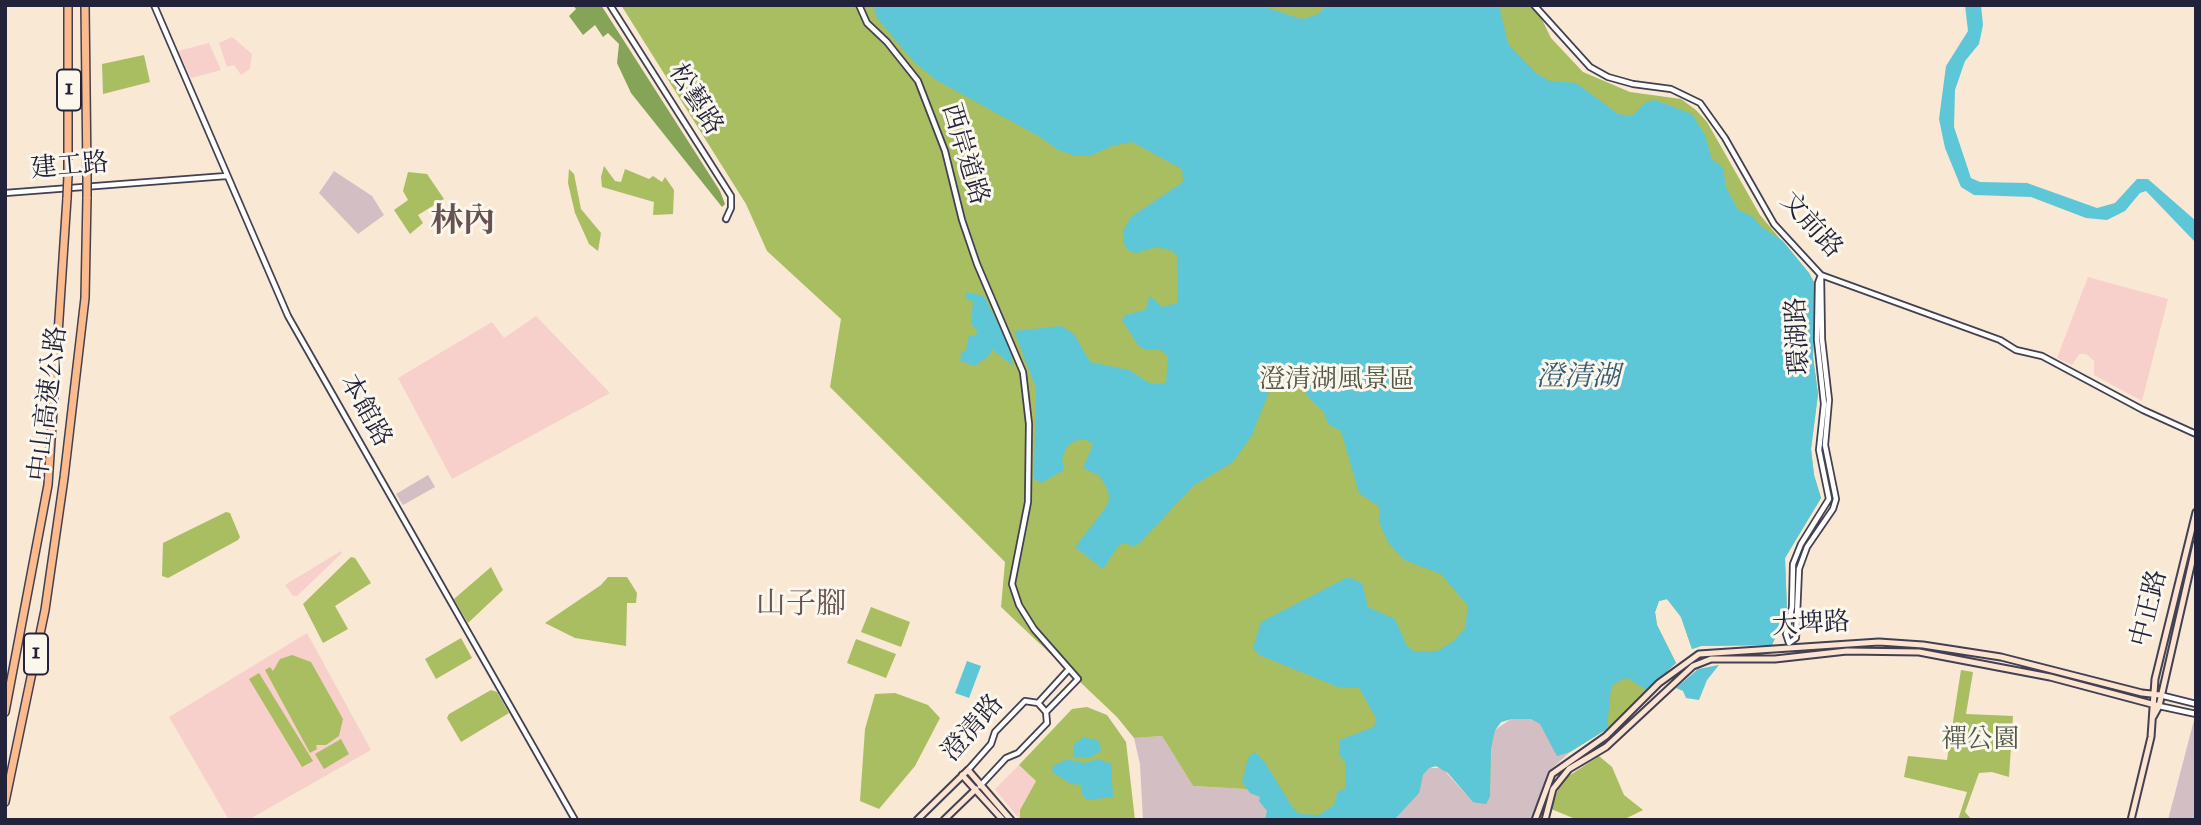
<!DOCTYPE html>
<meta charset="utf-8">
<style>
body{margin:0}
#map{position:relative;width:2201px;height:825px;overflow:hidden;background:#f8e8d4;font-family:"Sorts Mill Goudy",serif}
canvas{display:block}
.frame{position:absolute;inset:0;border:7px solid #22223b;pointer-events:none}
</style>
<div id="map">
<canvas width="2201" height="825"></canvas>
<div class="frame"></div>
</div>
<script>
const ctx = document.querySelector('canvas').getContext('2d');
ctx.lineJoin = 'round';
function fillPath(path, color) { ctx.fillStyle = color; ctx.fill(path, 'evenodd'); }
const poly = rows => new Path2D(rows.map(r => 'M' + r).join(''));
function stroke(path, color, width, dash) { ctx.strokeStyle = color; ctx.lineWidth = width; ctx.lineCap = dash ? 'butt' : 'round'; ctx.setLineDash(dash || []); ctx.stroke(path); }
function drawText(font, color, halo, rows, align = 'center') {
  ctx.font = font + ' "Sorts Mill Goudy","Noto Serif TC",serif'; ctx.lineWidth = 6; ctx.setLineDash([]); ctx.textBaseline = 'middle'; ctx.strokeStyle = halo; ctx.fillStyle = color; for (const [text, x, y, turn = 0] of rows) {
    ctx.save(); ctx.translate(x, y); ctx.rotate((+turn || 0) * Math.PI / 180); ctx.textAlign = isNaN(turn) ? turn : align; if (halo) ctx.strokeText(text, 0, 0); ctx.fillText(text, 0, 0); ctx.restore();
  }
}
fillPath(poly([
 [232,37,252,54,250,69,241,75,234,65,227,67,219,43],
 [209,43,221,70,191,78,178,51],
 [2088,277,2168,299,2142,401,2094,375,2094,361,2086,354,2079,354,2072,365,2057,358],
 [536,316,610,393,452,479,398,378,492,322,504,338],
 [341,551,342,553,297,596,293,596,285,585],
 [307,633,371,750,248,820,229,820,169,717],
 [1019,765,1036,781,1020,810,1020,820,995,789]
]), '#f7d0cc');
fillPath(poly([
 [334,171,372,196,384,215,358,234,319,193],
 [428,475,435,487,403,505,396,494],
 [1511,719,1531,719,1540,724,1557,755,1570,752,1548,772,1531,820,1394,820,1419,793,1421,778,1429,768,1442,768,1473,802,1490,796,1491,749,1495,730],
 [2194,720,2196,820,2168,820],
 [1162,736,1193,786,1245,789,1258,794,1267,811,1265,820,1143,820,1140,764,1134,738]
]), '#d2bec3');
fillPath(poly([
 [621,5,1535,5,1551,38,1583,72,1630,92,1681,99,1696,110,1707,122,1760,215,1809,273,1816,286,1813,357,1818,394,1811,449,1814,475,1821,498,1785,558,1787,611,1772,645,1701,646,1692,649,1681,617,1667,599,1659,601,1655,612,1657,625,1676,663,1607,729,1570,752,1557,756,1540,724,1531,719,1511,719,1501,722,1495,730,1491,749,1490,796,1486,804,1473,802,1448,773,1436,766,1429,768,1423,775,1419,793,1394,820,1265,820,1267,811,1258,794,1245,789,1193,786,1162,736,1134,738,1117,717,1001,607,1005,562,830,387,841,319,767,251,746,204],
 [144,55,150,82,103,94,102,64],
 [604,166,615,181,621,182,625,169,649,179,653,176,662,182,665,177,674,190,673,214,653,215,654,202,602,187,601,177],
 [569,169,574,174,581,209,601,233,598,251,589,244,575,213,568,183],
 [408,172,427,174,444,199,418,215,423,223,410,234,394,210,408,200,403,191],
 [226,512,230,513,240,537,238,540,168,578,162,576,163,543],
 [351,557,355,558,371,583,335,606,348,629,323,643,303,604],
 [491,567,503,590,468,623,454,599],
 [608,577,627,577,637,593,636,603,627,603,626,646,575,638,545,623,601,585],
 [871,607,910,622,901,647,861,632],
 [461,638,472,658,436,679,425,659],
 [856,639,896,654,886,678,847,663],
 [292,655,311,662,343,719,339,736,326,745,316,745,317,749,310,753,265,670,270,667,273,671,280,659],
 [1961,670,1973,672,1966,714,2013,716,2009,777,1992,772,1979,773,1965,812,1972,820,1958,820,1967,792,1904,777,1908,756,1947,760],
 [259,673,313,761,302,767,249,679],
 [491,690,497,692,509,713,461,742,447,718,449,714],
 [895,693,928,705,940,718,915,766,879,809,860,801,865,729,875,694],
 [1087,707,1107,715,1126,742,1135,820,1020,820,1020,810,1036,781,1019,765,1072,709],
 [341,739,349,754,324,769,315,754],
 [1599,756,1612,767,1624,795,1643,810,1623,820,1578,820,1551,809,1561,781]
]), '#a9bd61');
fillPath(poly([
 [573,5,601,5,720,191,725,204,722,207,631,93,617,63,619,44,608,33,603,37,595,25,583,35,569,16,576,9]
]), '#86a457');
fillPath(poly([
 [873,5,1258,5,1302,19,1317,15,1328,5,1499,5,1508,44,1537,74,1550,81,1576,83,1618,114,1632,116,1646,102,1655,100,1692,114,1705,135,1712,159,1723,168,1726,187,1738,210,1752,216,1760,226,1783,241,1809,273,1816,286,1813,357,1818,394,1811,449,1814,475,1821,498,1785,558,1787,611,1772,645,1701,646,1692,649,1681,617,1667,599,1659,601,1655,612,1657,625,1676,663,1646,690,1628,678,1620,680,1612,686,1610,696,1607,729,1570,752,1557,756,1540,724,1531,719,1511,719,1501,722,1495,730,1491,749,1490,796,1486,804,1473,802,1448,773,1436,766,1429,768,1423,775,1419,793,1394,820,1265,820,1267,811,1259,801,1260,797,1250,793,1242,782,1248,758,1254,752,1264,761,1291,805,1299,814,1319,815,1334,805,1338,791,1345,789,1345,761,1339,755,1339,740,1374,727,1376,718,1359,688,1338,687,1259,655,1253,648,1261,622,1348,577,1362,583,1368,607,1395,619,1407,646,1414,651,1437,651,1454,641,1465,628,1468,606,1441,574,1404,560,1389,544,1379,522,1380,507,1359,493,1341,431,1328,424,1324,412,1307,396,1299,370,1289,369,1269,392,1252,435,1233,462,1193,486,1141,542,1133,547,1126,543,1119,545,1103,569,1075,547,1104,510,1109,500,1108,491,1100,476,1083,468,1093,444,1085,439,1074,441,1066,448,1062,459,1064,470,1041,483,1034,479,1036,388,1014,331,1061,326,1074,334,1090,362,1129,370,1151,384,1166,383,1168,356,1159,349,1145,350,1138,345,1122,320,1125,315,1145,310,1150,296,1162,307,1177,303,1177,257,1173,251,1157,247,1136,253,1129,251,1123,242,1124,229,1131,217,1183,182,1182,169,1132,142,1112,146,1090,156,1076,156,1058,150,1040,137,936,80,914,62,877,18],
 [1965,5,1981,5,1983,25,1979,44,1965,61,1955,90,1954,127,1971,178,1980,182,2027,183,2097,208,2115,203,2137,179,2148,179,2196,221,2196,243,2146,191,2140,193,2125,211,2107,220,2086,218,2031,197,1974,195,1961,187,1945,148,1939,119,1946,66,1968,31],
 [967,292,984,296,1009,345,1013,366,992,349,990,355,975,366,958,360,962,358,960,354,966,350,969,335,974,336,978,332,971,324,973,302,965,297],
 [967,661,981,666,969,698,955,693],
 [1719,665,1707,680,1699,700,1686,698,1683,691,1676,688,1698,669],
 [1084,737,1099,741,1101,751,1089,758,1073,757,1074,744],
 [1067,759,1084,763,1099,759,1111,764,1113,797,1087,800,1081,793,1082,785,1071,784,1052,772,1053,766]
]), '#5dc7d8');
const tertiary = poly([
 [154,5,288,316,575,820],
 [610,5,731,196,731,208,726,219],
 [859,5,867,23,887,42,918,81,945,151,962,220,977,264,1023,372,1029,424,1028,502,1012,584,1019,605,1034,629,1078,679,1046,712],
 [1534,5,1590,67,1608,77,1633,84,1671,89,1700,103,1725,138,1774,224,1821,275,2000,340,2016,350,2042,356,2143,410,2196,434],
 [5,193,226,176],
 [1821,275,1822,339,1829,400,1825,445,1836,499,1833,509,1807,547,1799,569,1796,638,1789,643,1786,634,1792,607,1793,564,1801,544,1829,499,1819,450,1824,404,1817,340,1818,283,1821,275],
 [2160,695,2196,704],
 [1038,703,1069,669],
 [2159,706,2196,714],
 [968,770,991,744,995,732,1025,701,1038,703,1046,712,1047,723,1018,753,1006,758,980,786]
]);
const secondary = poly([
 [2153,717,2159,706,2196,544],
 [962,775,1003,820],
 [917,820,968,770,1011,820],
 [944,820,976,789],
 [1535,820,1552,774,1606,736,1659,683,1699,654,1879,642,1923,645,2001,657,2142,693,2160,695],
 [1545,820,1553,789,1569,769,1606,747,1693,666,1711,659,1775,659,1847,651,1919,652,2050,677,2159,706],
 [2131,820,2151,737,2155,679,2196,512]
]);
const motorway = poly([
 [85,5,87,174],
 [68,175,68,5],
 [5,712,48,485,67,198],
 [5,802,45,610,64,478,85,298,87,197]
]);
stroke(tertiary, '#424052', 8);
stroke(secondary, '#424052', 9);
stroke(motorway, '#424052', 10);
stroke(tertiary, '#fff', 4.5);
stroke(secondary, '#fde4d1', 5);
stroke(motorway, '#fbbb8c', 7);
const motorwayBridge = poly([
 [87,197,87,174],
 [67,198,68,175]
]);
stroke(motorwayBridge, '#424052', 10, []);
stroke(motorwayBridge, '#fbbb8c', 7);
for (const [x, y, w] of [
 [69,90,24],
 [36,654,24]
]) { const box = new Path2D(); box.roundRect(x - w / 2, y - 20.5, w, 41, 5); ctx.fillStyle = '#fbf7ec'; ctx.fill(box); stroke(box, '#22223b', 2); }
drawText('bold 24px', '#22223b', null, [
 ["1",69,90],
 ["1",36,654]
]);
drawText('26px', '#22223b', '#fbf7ec', [
 ["松藝路",693,101,58],
 ["西岸道路",962,155,73],
 ["建工路",70,169,-5],
 ["文前路",1809,227,48],
 ["環湖路",1801,336,-93],
 ["中山高速公路",51,404,-83],
 ["本館路",363,412,61],
 ["中正路",2152,609,-76],
 ["大埤路",1811,627,-3],
 ["澄清路",975,730,-49]
]);
drawText('26px', '#515848', '#fbf7ec', [
 ["澄清湖風景區",1337,383],
 ["禪公園",1980,743]
]);
drawText('italic 28px', '#375c72', '#fbf7ec', [
 ["澄清湖",1578,380]
]);
drawText('30px', '#675253', '#fbf7ec', [
 ["山子腳",801,608]
]);
drawText('bold 33px', '#675253', '#fbf7ec', [
 ["林內",463,225]
]);
</script>
